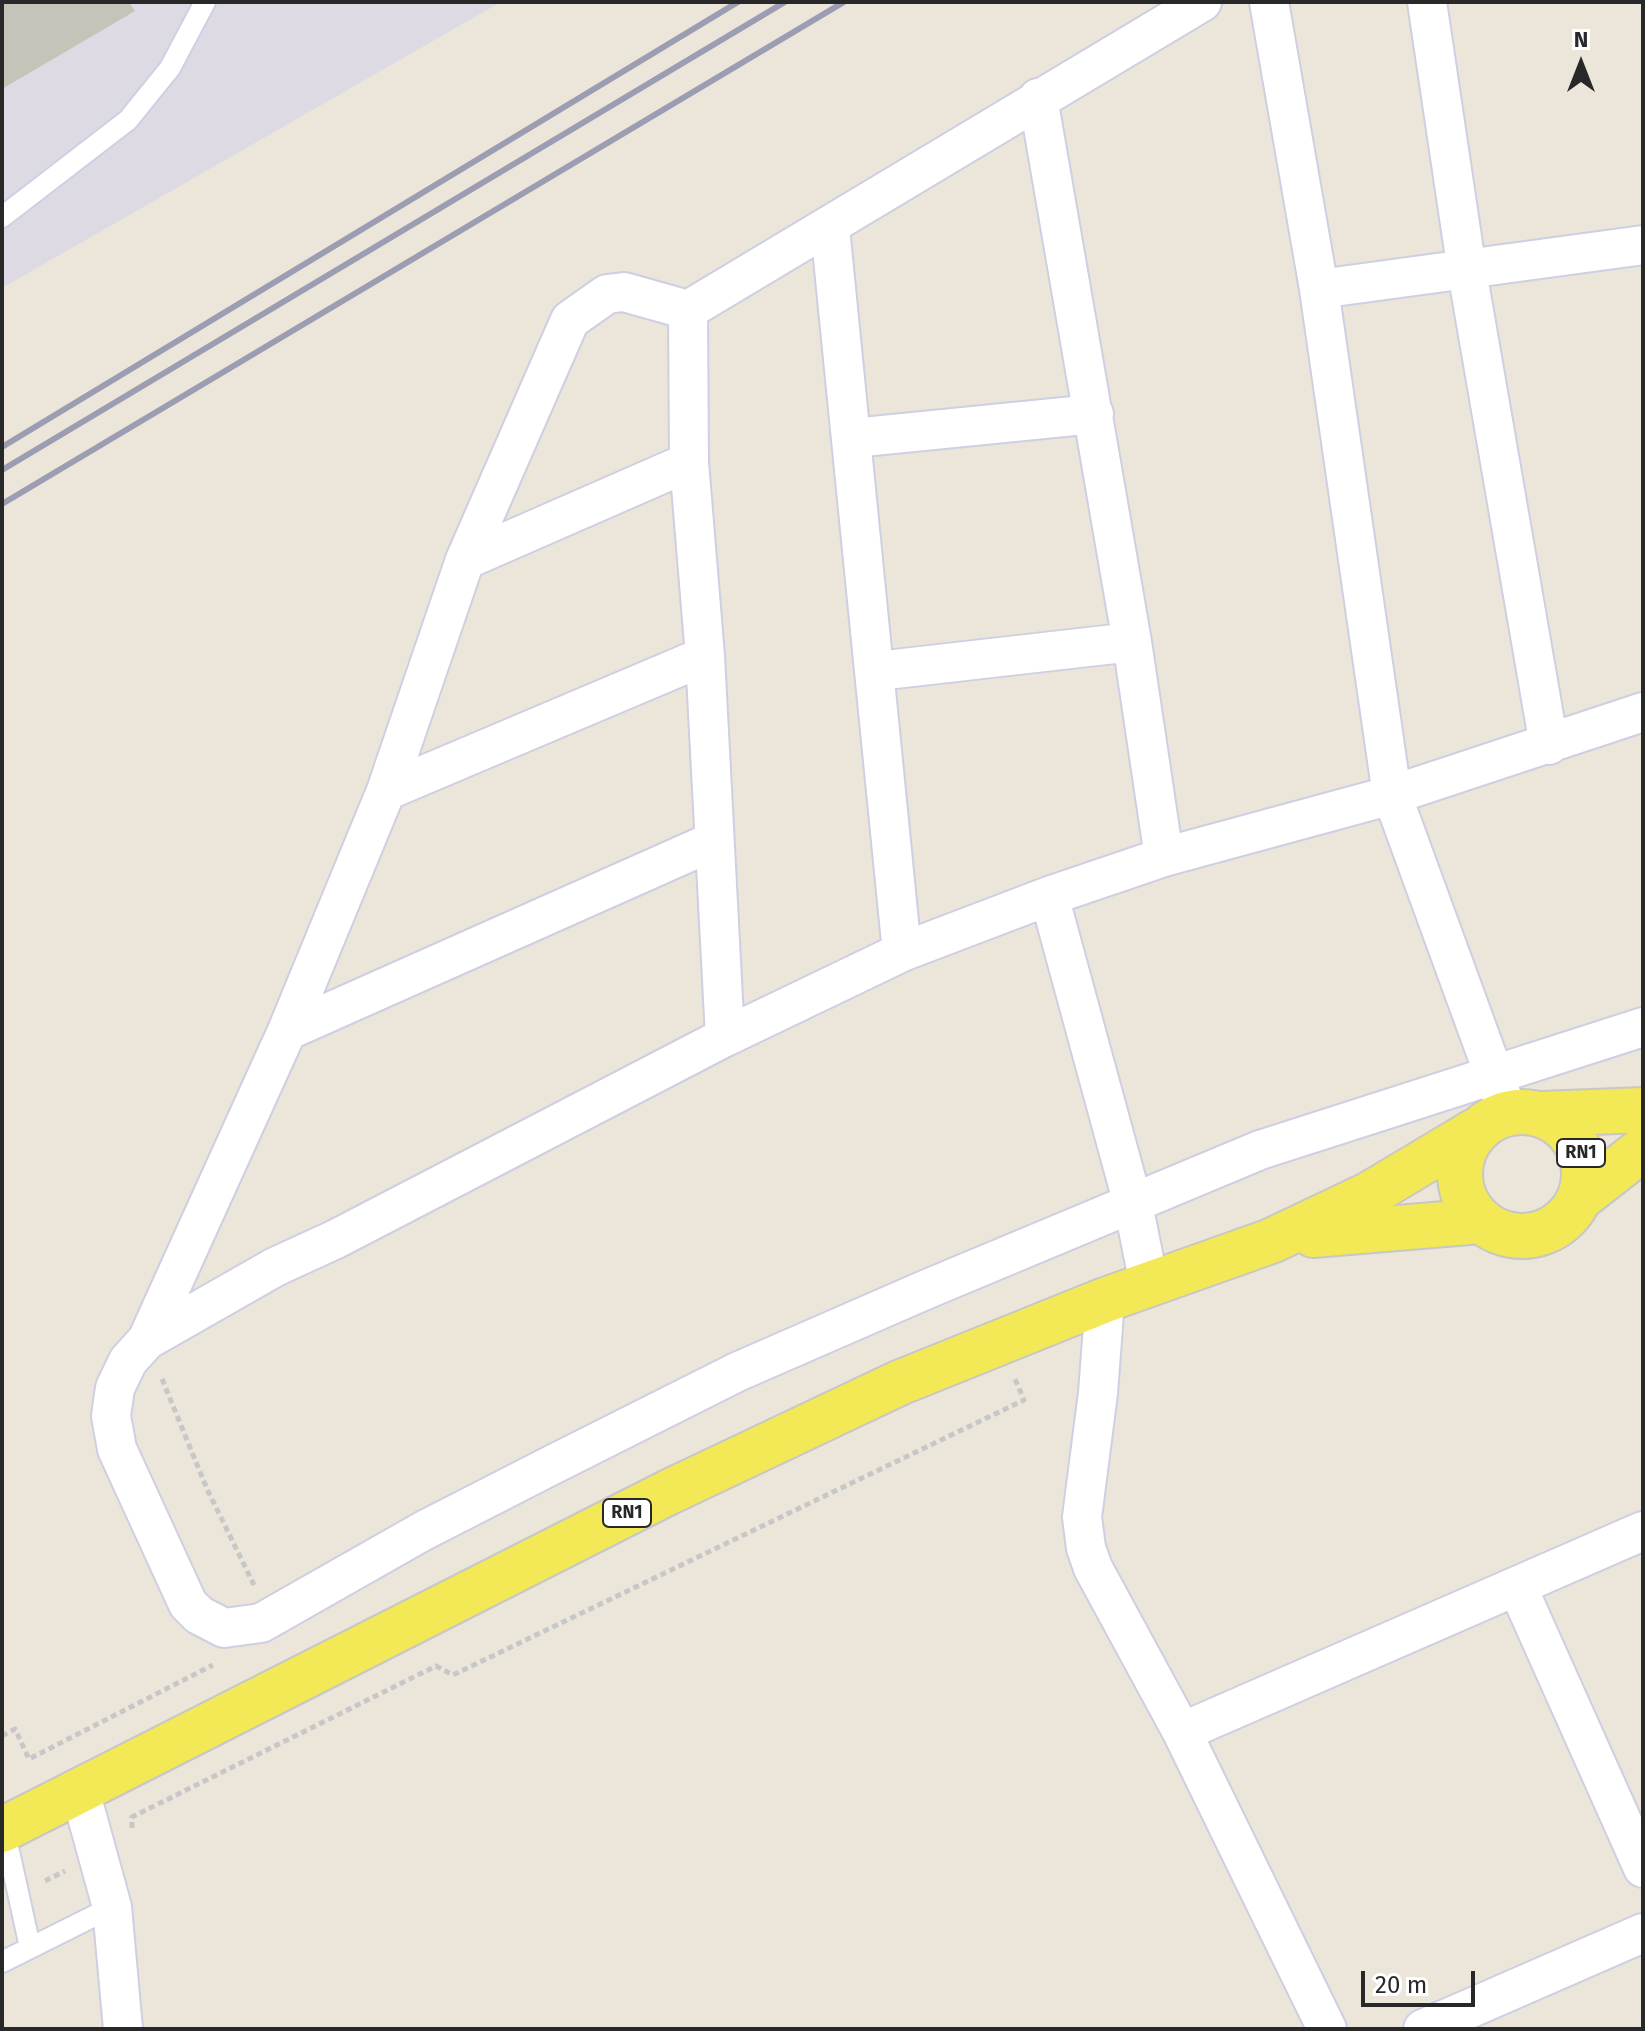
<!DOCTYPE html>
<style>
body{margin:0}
#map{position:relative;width:1645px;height:2031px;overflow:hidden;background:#ebe6d9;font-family:"Fira Sans",sans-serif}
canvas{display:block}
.frame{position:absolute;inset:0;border:4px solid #282828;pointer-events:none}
.north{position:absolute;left:1541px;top:24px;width:80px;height:80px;-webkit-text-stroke:6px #fff;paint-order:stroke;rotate:0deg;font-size:22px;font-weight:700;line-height:32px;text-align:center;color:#282828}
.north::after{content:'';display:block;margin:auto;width:28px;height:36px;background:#282828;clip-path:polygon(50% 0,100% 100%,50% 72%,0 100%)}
.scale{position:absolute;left:1361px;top:1971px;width:114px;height:36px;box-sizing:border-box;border:4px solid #282828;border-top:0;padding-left:10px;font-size:24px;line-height:28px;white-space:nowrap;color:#282828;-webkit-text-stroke:6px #fff;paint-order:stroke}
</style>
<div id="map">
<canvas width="1645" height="2031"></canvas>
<div class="frame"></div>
<div class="north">N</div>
<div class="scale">20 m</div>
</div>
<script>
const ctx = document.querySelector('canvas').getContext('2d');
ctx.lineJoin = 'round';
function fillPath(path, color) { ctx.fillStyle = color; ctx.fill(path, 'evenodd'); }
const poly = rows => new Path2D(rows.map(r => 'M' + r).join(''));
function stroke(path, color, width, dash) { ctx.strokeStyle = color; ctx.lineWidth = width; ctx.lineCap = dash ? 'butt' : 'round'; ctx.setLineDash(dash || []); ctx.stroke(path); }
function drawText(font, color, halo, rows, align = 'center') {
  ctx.font = font + ' "Fira Sans",sans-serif'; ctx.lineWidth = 8; ctx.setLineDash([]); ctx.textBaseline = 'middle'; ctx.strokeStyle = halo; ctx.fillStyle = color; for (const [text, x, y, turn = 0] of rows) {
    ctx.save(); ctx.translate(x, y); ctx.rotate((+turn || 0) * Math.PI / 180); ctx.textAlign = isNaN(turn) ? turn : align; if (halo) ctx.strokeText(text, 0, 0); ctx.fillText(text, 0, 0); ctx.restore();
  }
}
fillPath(poly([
 [2,2,501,2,2,288]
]), '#dedae3');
fillPath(poly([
 [2,2,129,2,135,11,2,89]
]), '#c6c3b9');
const service = poly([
 [2,217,128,120,170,68,205,2],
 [4,1829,30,1947],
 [2,1962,112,1907]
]);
const minor = poly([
 [1269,2,1319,289,1392,795,1508,1113],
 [1427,2,1467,271,1549,745],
 [1038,98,1132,642,1164,857],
 [830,228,902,952],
 [1319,289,1643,245],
 [688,310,689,462,705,656,725,1037],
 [853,438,1094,414],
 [465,560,689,462],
 [877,671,1132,642],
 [1643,712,1392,795,1164,857,1049,896,902,952,725,1037,336,1239,275,1267,147,1340,128,1361,115,1388,111,1416,117,1449,188,1604,199,1615,224,1628,261,1623,423,1531,552,1465,737,1372,925,1290,1260,1150,1643,1027],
 [386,791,705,656],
 [1049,896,1133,1204,1149,1284],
 [287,1031,714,841],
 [1105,1300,1098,1393,1082,1517,1086,1548,1093,1568,1182,1732,1327,2029],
 [147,1340,287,1031,386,791,465,560,570,320,607,294,624,292,688,310,1202,2],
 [1517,1586,1643,1868],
 [1182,1732,1643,1531],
 [80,1791,112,1907,123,2029],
 [1423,2029,1643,1933]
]);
const primary = poly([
 '1460 1174a62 62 0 1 1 124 0a62 62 0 1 1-124 0Z',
 [1541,1114,1643,1110],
 [1579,1199,1643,1149],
 [1313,1235,1481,1221],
 [2,1830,669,1492,899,1383,1105,1300,1271,1241,1368,1195,1475,1131]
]);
stroke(service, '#cecfe2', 24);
stroke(minor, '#cecfe2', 42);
stroke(primary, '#c7c7c7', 48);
stroke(poly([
 [162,1379,207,1489,254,1585],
 [2,1736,15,1729,29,1759,213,1665],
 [132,1828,132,1817,436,1666,453,1675,1024,1400,1015,1379],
 [45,1881,65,1871]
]), '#c7c7c7', 5, [6, 4]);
stroke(service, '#fff', 20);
stroke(minor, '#fff', 38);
stroke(primary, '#f3e855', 44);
stroke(poly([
 [2,447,738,2],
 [2,470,785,2],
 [2,504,844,2]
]), '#9c9cb3', 6);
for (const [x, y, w] of [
 [1581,1153,48],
 [627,1513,48]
]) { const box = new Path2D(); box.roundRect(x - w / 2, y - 14, w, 28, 6); ctx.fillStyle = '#fff'; ctx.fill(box); stroke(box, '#282828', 2); }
drawText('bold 18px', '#282828', null, [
 ["RN1",1581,1153],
 ["RN1",627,1513]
]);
</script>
